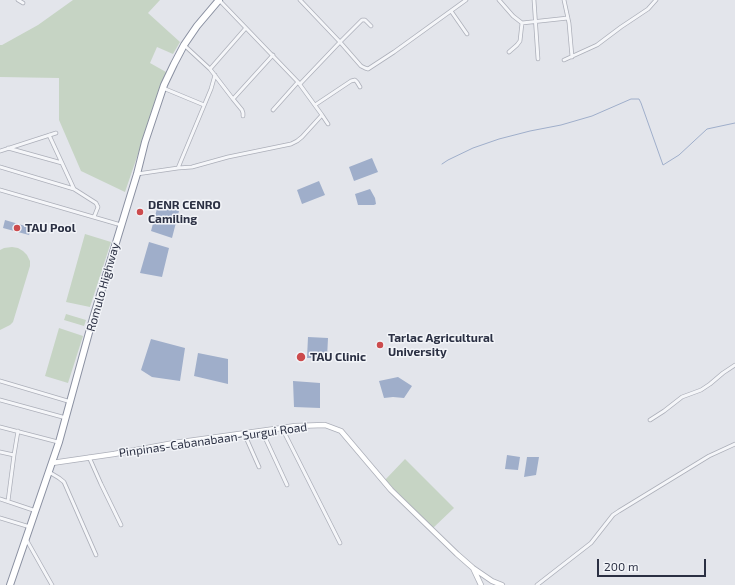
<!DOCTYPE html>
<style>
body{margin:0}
#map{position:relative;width:735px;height:585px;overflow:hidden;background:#e3e5eb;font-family:"Exo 2",sans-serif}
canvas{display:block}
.scale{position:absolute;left:597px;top:559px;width:109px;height:18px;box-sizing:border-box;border:2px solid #2b3043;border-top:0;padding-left:5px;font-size:12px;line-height:14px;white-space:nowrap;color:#2b3043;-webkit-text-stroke:3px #f2f4f8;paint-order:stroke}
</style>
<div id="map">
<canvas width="735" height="585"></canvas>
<div class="scale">200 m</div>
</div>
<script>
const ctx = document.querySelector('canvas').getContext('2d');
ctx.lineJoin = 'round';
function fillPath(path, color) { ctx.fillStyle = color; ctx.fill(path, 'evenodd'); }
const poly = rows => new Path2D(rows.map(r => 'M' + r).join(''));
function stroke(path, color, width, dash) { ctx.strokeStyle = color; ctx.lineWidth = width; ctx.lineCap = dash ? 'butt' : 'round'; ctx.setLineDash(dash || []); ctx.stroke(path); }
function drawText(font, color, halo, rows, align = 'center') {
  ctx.font = font + ' "Exo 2",sans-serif'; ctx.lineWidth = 3; ctx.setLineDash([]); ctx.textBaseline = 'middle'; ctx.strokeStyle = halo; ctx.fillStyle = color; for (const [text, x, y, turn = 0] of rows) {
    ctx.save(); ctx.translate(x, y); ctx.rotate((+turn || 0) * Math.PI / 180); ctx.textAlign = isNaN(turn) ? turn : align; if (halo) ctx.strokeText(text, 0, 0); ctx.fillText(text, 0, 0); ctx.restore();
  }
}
fillPath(poly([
 [73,0,160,0,148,13,180,42,173,54,157,47,150,63,166,72,125,192,81,171,59,120,59,78,0,77,0,45,2,45,38,25],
 [85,234,111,242,90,307,66,302],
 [12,247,18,248,23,251,27,255,30,261,30,266,13,322,10,325,0,330,0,250,4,248],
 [66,314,86,320,84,326,64,320],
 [59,328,83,336,68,383,45,376],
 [405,459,454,508,433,528,385,480]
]), '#c6d4c4');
fillPath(poly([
 [372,158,378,172,354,181,349,167],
 [319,181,325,195,302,204,297,190],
 [370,189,375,198,376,204,374,205,358,205,355,194],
 [158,205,179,211,172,238,151,231],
 [5,220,32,228,29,235,3,228],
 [149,242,169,248,162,277,140,273],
 [308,337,328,338,327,358,307,358],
 [151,339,185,348,180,381,152,377,141,370],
 [198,353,228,359,228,384,194,376],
 [398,377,412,386,404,398,393,397,384,398,379,381],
 [293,381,320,383,320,408,294,407],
 [507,455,520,457,518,470,505,469],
 [527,457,539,457,536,475,524,477]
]), '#9faeca');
stroke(poly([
 [442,164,448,160,473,148,499,139,530,131,561,125,592,116,631,99,639,99,641,103,663,165,679,155,707,129,735,123]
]), '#9faeca', 1);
const street = poly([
 [18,0,23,3],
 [300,0,340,42,361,66,365,68,368,69,394,52,466,0],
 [499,0,513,16,522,23,520,41,517,45,509,52],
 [534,0,538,59],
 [564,0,569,23,572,57],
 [451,11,467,34],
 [522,23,568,18],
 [184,45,210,69,233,99,242,110,243,113,243,116],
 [564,60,597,45,621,27,648,9,656,0],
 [210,69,245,29],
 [300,84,340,42,362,20,365,20,371,26],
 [163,88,204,105],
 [233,99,273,55],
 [315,105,351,81,355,80,357,82,360,87],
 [273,110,298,82],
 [322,115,328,124],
 [49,135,74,189],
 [8,148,62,163],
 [0,151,56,133],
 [0,167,74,189,96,203,98,207,94,217],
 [178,168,211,89,215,75],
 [137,174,178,168,192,167,228,157,291,144,297,141,302,137,322,115,298,82,219,0],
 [0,190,121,225],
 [0,381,71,402],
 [0,400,66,418],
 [650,420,664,411,682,397,701,390,710,384,723,373,735,365],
 [0,427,58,442],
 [282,428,340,543],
 [262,431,287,485],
 [244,433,259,467],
 [0,452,14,455,8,501],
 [14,455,18,431],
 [89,457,101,484,121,525],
 [49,472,59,478,64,482,96,555],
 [0,499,36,511],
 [0,518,30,527],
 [26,539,52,585],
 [537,585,591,543,613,515,619,511,709,456,735,444]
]);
const secondary = poly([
 [52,463,114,454,174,443,282,428,295,426,325,425,341,431,391,490,457,554,473,568,492,581,502,585],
 [473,568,481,585]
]);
const highway = poly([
 [10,585,59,442,93,318,137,174,145,142,164,85,174,64,184,45,197,26,219,0]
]);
stroke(street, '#acafb9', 4.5);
stroke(secondary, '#acafb9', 6);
stroke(highway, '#8a90a1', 8);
stroke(street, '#f5f6f9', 3);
stroke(secondary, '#fff', 4.5);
stroke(highway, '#fff', 6);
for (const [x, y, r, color] of [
 [140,212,4,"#cc4b4d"],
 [17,228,4,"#cc4b4d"],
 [380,345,4,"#cc4b4d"],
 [301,357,5,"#cc4b4d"]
]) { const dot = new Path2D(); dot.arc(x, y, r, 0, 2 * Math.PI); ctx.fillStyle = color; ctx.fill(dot); stroke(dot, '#f2f4f8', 1.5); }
drawText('bold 12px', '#2b3043', '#f2f4f8', [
 ["DENR CENRO",148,205],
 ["Camiling",148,219],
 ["TAU Pool",25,228],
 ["Tarlac Agricultural",388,338],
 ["University",388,352],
 ["TAU Clinic",310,357]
], 'left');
drawText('12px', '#2b3043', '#f2f4f8', [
 ["Romulo Highway",103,287,-74],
 ["Pinpinas-Cabanabaan-Surgui Road",213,440,-8]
]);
</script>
